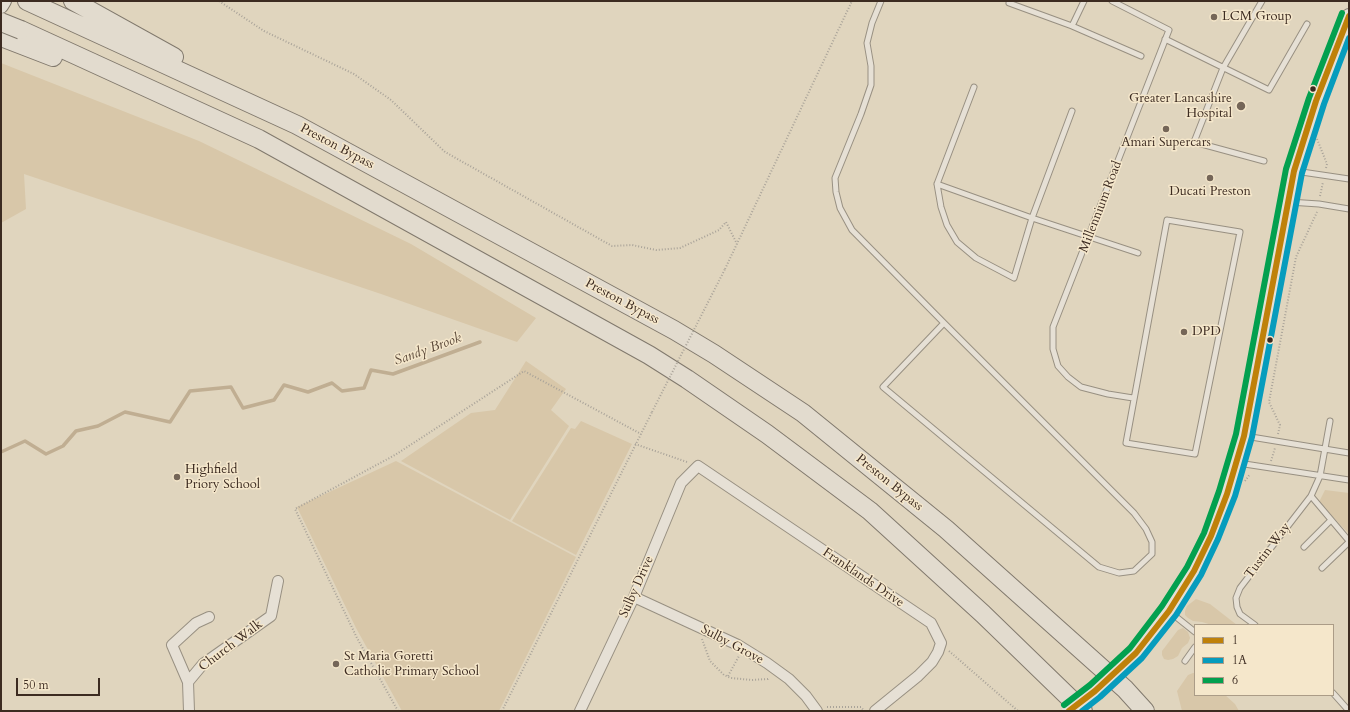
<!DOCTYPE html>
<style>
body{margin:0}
#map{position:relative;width:1350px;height:712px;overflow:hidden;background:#e0d5be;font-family:Cardo,serif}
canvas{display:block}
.frame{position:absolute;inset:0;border:2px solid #3c2b21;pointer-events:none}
.legend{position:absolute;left:1194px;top:624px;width:140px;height:72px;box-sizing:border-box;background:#f5e7cb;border:1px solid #ab9c87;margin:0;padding:5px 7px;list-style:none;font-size:12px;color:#3c2b21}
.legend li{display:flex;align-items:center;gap:8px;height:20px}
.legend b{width:20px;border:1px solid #ab9c87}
.scale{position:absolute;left:16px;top:678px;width:84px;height:18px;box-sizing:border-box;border:2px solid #3c2b21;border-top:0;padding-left:5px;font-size:12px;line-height:14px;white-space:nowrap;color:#3c2b21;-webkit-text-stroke:3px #f5e7cb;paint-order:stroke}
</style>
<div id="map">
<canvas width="1350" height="712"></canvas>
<div class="frame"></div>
<ul class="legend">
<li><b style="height:5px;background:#bf810a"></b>1</li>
<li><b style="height:5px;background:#069cbd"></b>1A</li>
<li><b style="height:5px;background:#03a04f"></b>6</li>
</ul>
<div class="scale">50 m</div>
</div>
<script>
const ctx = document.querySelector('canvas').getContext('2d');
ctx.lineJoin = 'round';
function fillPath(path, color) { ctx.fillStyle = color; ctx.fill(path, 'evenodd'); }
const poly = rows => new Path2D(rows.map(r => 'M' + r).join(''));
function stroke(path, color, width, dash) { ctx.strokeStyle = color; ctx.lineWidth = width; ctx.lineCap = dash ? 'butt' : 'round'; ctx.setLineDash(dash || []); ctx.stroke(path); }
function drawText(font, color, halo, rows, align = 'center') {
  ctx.font = font + ' Cardo,serif'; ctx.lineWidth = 3; ctx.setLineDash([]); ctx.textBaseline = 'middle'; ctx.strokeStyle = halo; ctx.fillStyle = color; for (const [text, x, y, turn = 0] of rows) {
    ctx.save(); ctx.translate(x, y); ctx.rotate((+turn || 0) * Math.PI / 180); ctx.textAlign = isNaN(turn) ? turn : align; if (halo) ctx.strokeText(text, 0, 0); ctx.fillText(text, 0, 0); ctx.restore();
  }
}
fillPath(poly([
 [1,63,199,141,411,244,536,318,517,342,384,295,24,174,26,209,1,223],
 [526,361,566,389,551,410,569,426,510,520,401,461,471,413,495,410],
 [581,421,632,444,576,555,512,521,571,428,575,429],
 [396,461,576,557,499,711,402,711,356,628,297,507],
 [1325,490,1349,493,1349,534,1319,502],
 [1196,599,1210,604,1237,625,1212,625,1202,622,1193,621,1188,618,1185,615,1185,611,1187,606],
 [1183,628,1188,632,1190,638,1188,643,1182,648,1178,656,1173,659,1168,660,1164,659,1162,655,1162,651,1178,630],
 [1193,673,1195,673,1195,695,1225,695,1235,704,1239,711,1182,711,1177,691,1188,675]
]), '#d8c7a9');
stroke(poly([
 [1,452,25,441,46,454,63,446,76,431,98,426,125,412,170,422,190,391,231,387,243,408,274,400,284,385,308,392,332,383,342,391,364,388,371,370,393,374,480,342]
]), '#c0ae92', 3.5);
const service = poly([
 [881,1,872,23,867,43,871,66,871,85,861,114,835,178,836,192,840,208,852,230,944,323,1134,513,1146,529,1152,542,1152,554,1134,571,1119,573,1099,567,883,387,944,323],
 [1084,1,1072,26,1141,56],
 [1112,1,1169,30,1053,327,1053,349,1058,366,1068,377,1081,387,1108,394,1133,398],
 [1262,1,1223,68,1194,142,1264,161],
 [1009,3,1072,26],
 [1165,39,1269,90,1307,24],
 [974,87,937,184,1032,218,1138,253],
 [1295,171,1349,179],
 [937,184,941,207,947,225,957,242,976,258,1014,278,1032,218,1072,111],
 [1289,202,1319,204,1349,209],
 [1167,220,1240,232,1195,454,1126,443,1167,220],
 [1245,436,1349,453],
 [1238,463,1349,480],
 [1311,496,1349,541],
 [1304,547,1331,520],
 [1322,568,1349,542],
 [1170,612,1195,632],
 [1255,625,1240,614,1237,607,1236,598,1240,588,1311,496,1320,476,1330,421],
 [1185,661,1195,647],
 [1333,693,1349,711]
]);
const minor = poly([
 [634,597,738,645,767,663,789,679,806,696,817,711],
 [188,682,172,645,196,623,209,617],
 [189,711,188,682,203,664,271,616,278,581],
 [580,711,634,597,681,483,698,466,931,623,941,643,938,652,932,662,918,676,875,711]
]);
const secondary = poly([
 [1,6,4,1],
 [1136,653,1169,611,1194,571,1211,536,1227,494,1244,436,1294,171,1316,101,1349,16]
]);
const motorway = poly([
 [27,1,297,125,674,330,714,354,803,413,946,529,1125,689,1145,711],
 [73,1,174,57],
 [21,30,259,139,649,355,687,379,767,434,870,511,983,614,1083,711],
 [1,37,53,57]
]);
stroke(service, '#989082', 7);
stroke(minor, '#989082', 12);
stroke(secondary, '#81796d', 16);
stroke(motorway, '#81796d', 20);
stroke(poly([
 [219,1,264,31,354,74,391,100,445,152,612,246,632,245,656,250,680,248,719,230,726,222,737,244],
 [1317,139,1327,164,1326,168],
 [1320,196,1323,182],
 [725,269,852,1],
 [1278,434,1280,425,1269,402,1296,257,1317,212],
 [635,444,687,462],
 [1271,461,1275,448],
 [1245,481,1250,474],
 [702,639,710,661,724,675,731,678,752,680,768,679,769,678],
 [949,651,1018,711],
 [728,676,739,656],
 [827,707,861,707,864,711],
 [398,711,357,638,295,509,395,455,524,371,641,434],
 [502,711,652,412]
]), '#a9a399', 2, [1, 2]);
stroke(service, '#e6e0d5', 5);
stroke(minor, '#e6e0d5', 10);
stroke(secondary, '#e6e0d5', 14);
stroke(motorway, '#e2dbce', 18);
const secondaryBridge = poly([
 [1069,711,1095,691,1136,653]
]);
const motorwayBridge = poly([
 [1,22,21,30]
]);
stroke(secondaryBridge, '#81796d', 16, []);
stroke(motorwayBridge, '#81796d', 20, []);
stroke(poly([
 [652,412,725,269]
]), '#a9a399', 2, [1, 2]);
stroke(secondaryBridge, '#e6e0d5', 14);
stroke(motorwayBridge, '#e2dbce', 18);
stroke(poly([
 [1069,711,1095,691,1136,653,1169,611,1194,571,1211,536,1227,494,1244,436,1294,171,1316,101,1349,16]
]), '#bf810a', 6);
stroke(poly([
 [1082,711,1100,697,1142,658,1176,615,1201,575,1218,539,1235,496,1252,437,1302,173,1324,104,1349,38]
]), '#069cbd', 6);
stroke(poly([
 [1064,705,1090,685,1130,648,1162,606,1187,567,1204,533,1219,491,1236,434,1286,169,1309,98,1342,13]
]), '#03a04f', 6);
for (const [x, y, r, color] of [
 [1214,17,4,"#756658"],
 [1313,89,3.5,"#3c2b21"],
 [1241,106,5,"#756658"],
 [1166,129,4,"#756658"],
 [1210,178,4,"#756658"],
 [1184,332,4,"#756658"],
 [1270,340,3.5,"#3c2b21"],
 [177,477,4,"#756658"],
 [336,664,4,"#756658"]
]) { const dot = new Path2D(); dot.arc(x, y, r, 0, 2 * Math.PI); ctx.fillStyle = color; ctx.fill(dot); stroke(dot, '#f5e7cb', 1.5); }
drawText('13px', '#3c2b21', '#f5e7cb', [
 ["LCM Group",1222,17],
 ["Greater Lancashire",1232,99,"right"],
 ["Hospital",1232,114,"right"],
 ["Amari Supercars",1166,143,"center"],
 ["Ducati Preston",1210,192,"center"],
 ["DPD",1192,332],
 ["Highfield",185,470],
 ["Priory School",185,485],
 ["St Maria Goretti",344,657],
 ["Catholic Primary School",344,672]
], 'left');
drawText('13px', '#3c2b21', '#f5e7cb', [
 ["Preston Bypass",337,147,28],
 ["Millennium Road",1101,207,-69],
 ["Preston Bypass",622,302,28],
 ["Preston Bypass",889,483,39],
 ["Tustin Way",1268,551,-53],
 ["Franklands Drive",863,578,34],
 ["Sulby Drive",637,587,-66],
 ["Sulby Grove",732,645,28],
 ["Church Walk",231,646,-37]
]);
drawText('italic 14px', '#5a4838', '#f5e7cb', [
 ["Sandy Brook",428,350,-20]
]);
</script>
